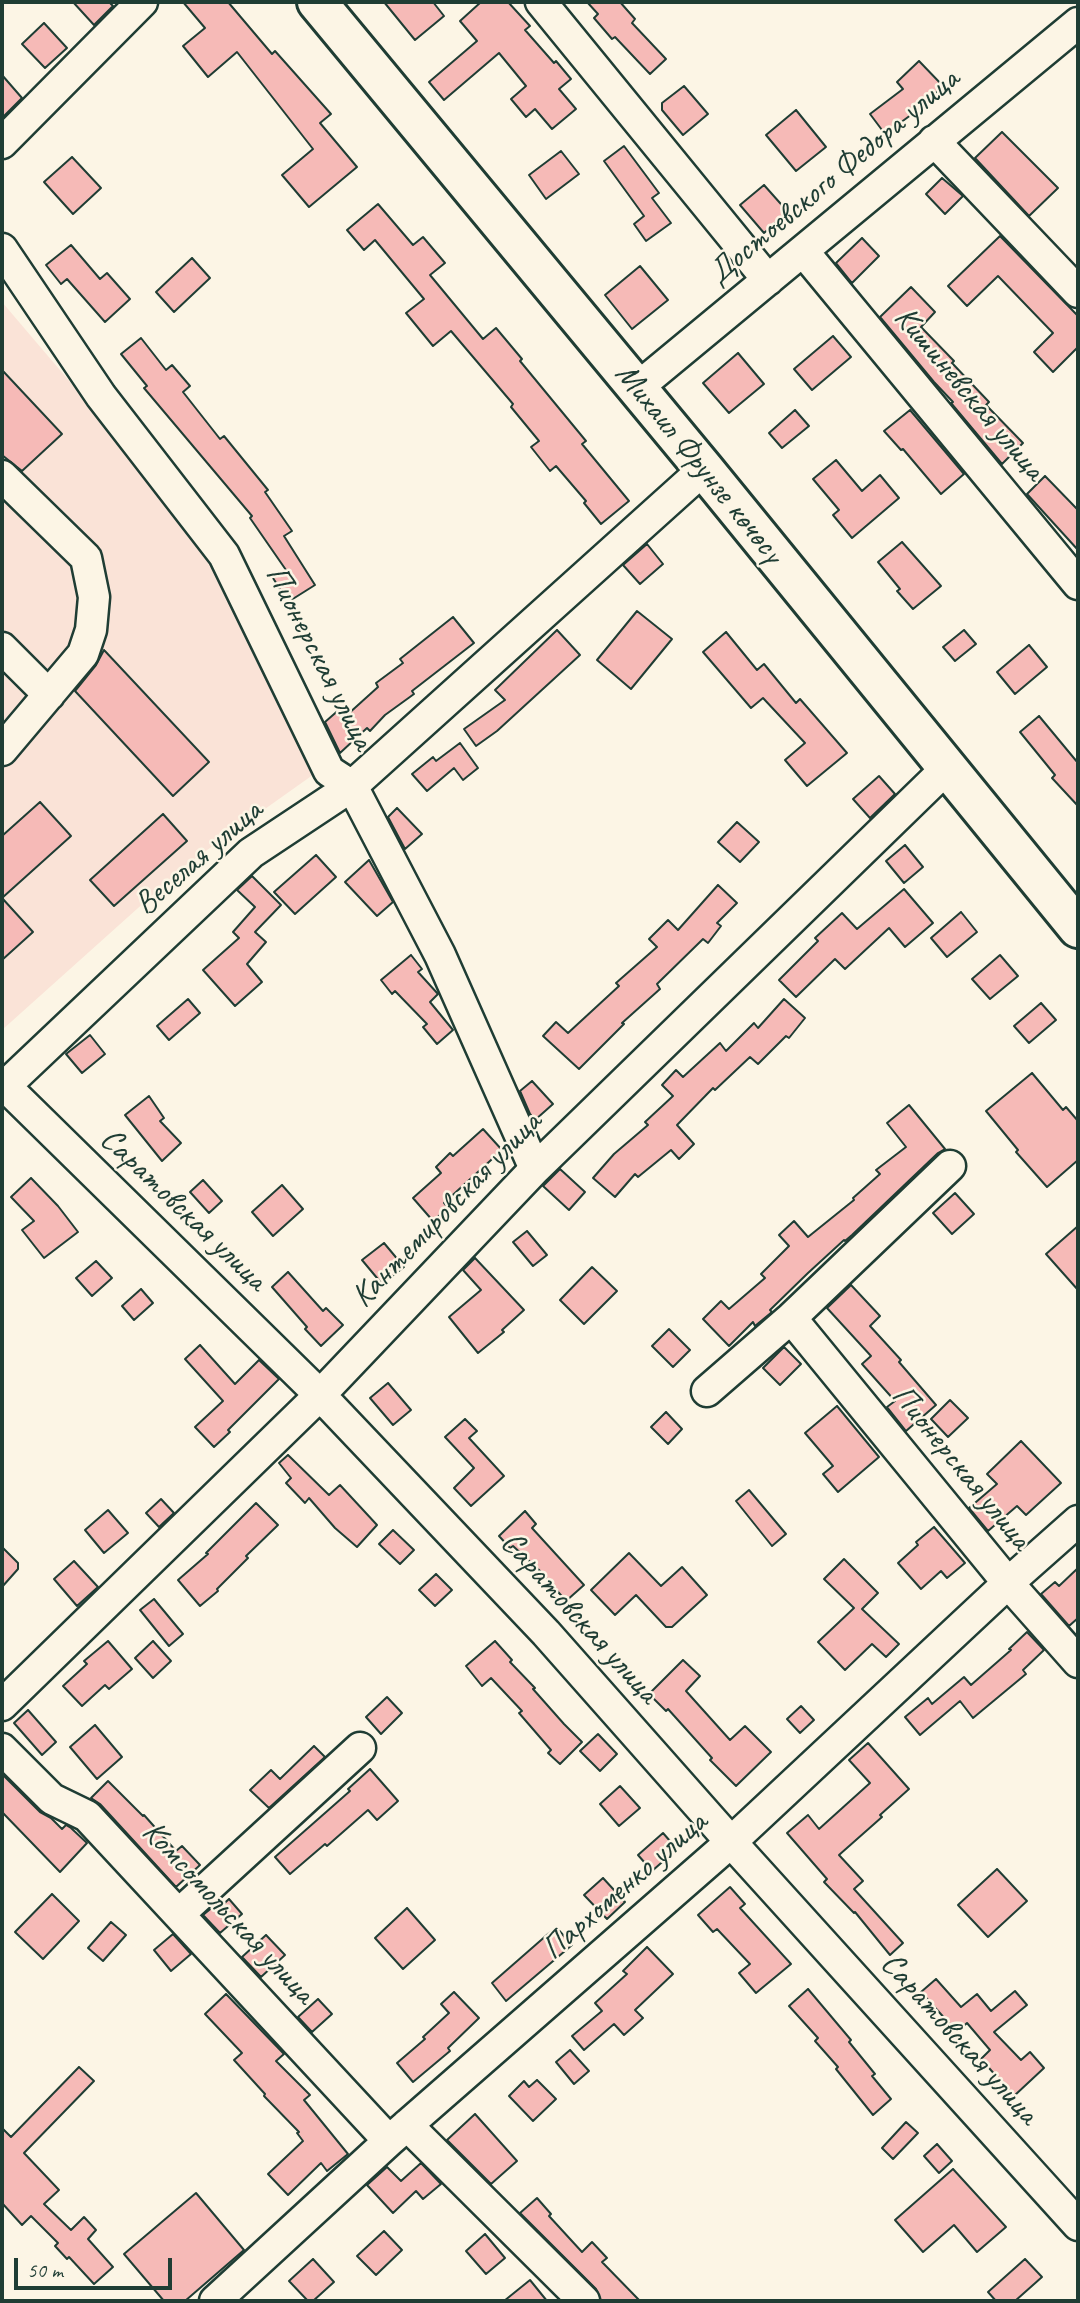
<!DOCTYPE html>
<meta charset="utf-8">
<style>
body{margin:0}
#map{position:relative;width:1080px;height:2303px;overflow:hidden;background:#fcf5e5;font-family:Caveat,sans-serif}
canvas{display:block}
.frame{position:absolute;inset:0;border:4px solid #1f3d34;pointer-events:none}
.scale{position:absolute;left:14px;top:2258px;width:158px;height:32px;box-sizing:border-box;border:4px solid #1f3d34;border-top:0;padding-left:9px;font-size:21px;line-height:24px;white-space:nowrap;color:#1f3d34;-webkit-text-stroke:5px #fcf5e5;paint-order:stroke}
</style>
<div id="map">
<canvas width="1080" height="2303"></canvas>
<div class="frame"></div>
<div class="scale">50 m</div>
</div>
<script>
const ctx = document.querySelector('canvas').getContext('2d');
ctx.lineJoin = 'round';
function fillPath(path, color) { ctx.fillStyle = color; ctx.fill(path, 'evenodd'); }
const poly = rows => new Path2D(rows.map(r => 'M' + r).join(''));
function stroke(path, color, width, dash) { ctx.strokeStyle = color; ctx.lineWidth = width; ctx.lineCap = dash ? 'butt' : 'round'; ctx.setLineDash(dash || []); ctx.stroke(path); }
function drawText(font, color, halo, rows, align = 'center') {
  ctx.font = font + ' Caveat,sans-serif'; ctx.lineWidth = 5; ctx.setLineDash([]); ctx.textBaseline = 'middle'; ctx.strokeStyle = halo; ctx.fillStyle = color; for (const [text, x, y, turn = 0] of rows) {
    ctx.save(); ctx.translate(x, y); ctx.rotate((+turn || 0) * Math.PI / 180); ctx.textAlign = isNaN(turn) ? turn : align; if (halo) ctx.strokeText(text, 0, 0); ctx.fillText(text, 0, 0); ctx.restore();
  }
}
fillPath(poly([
 [2,302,105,423,204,548,317,772,186,865,2,1030]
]), '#fae3d7');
const building = poly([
 [73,2,109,2,113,6,94,25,73,2],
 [183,2,228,2,272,54,275,51,331,114,320,123,357,167,309,207,282,175,313,149,237,52,208,77,183,46,205,28,183,2],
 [384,2,433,2,444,16,415,40,384,2],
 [481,2,508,2,530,26,525,30,554,63,556,61,571,79,559,89,576,109,552,129,535,109,526,117,511,99,526,86,499,53,444,100,429,82,477,41,460,21,481,2],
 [587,2,620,2,635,19,632,23,666,59,650,74,615,37,612,39,594,18,598,14,587,2],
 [44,23,67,48,45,68,22,44,44,23],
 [919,61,943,86,919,109,885,134,870,114,903,89,897,82,919,61],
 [2,75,22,98,2,118,2,75],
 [684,86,708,114,683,135,662,110,662,103,684,86],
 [796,110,826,147,796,171,766,135,796,110],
 [1002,132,1058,188,1029,216,975,158,1002,132],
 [624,146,659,193,652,198,671,223,646,241,634,224,644,216,604,161,624,146],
 [561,151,579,174,546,199,529,175,561,151],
 [72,157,101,188,73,214,44,182,72,157],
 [942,178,963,196,945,214,926,194,942,178],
 [764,185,788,212,764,233,740,205,764,185],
 [378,204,413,245,423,237,445,263,430,275,483,339,496,328,522,359,520,361,586,441,582,444,629,501,601,524,584,503,586,501,556,466,550,471,531,447,539,441,511,407,513,404,451,331,433,346,406,313,424,299,375,240,364,250,347,230,378,204],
 [1000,236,1078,316,1078,347,1053,372,1034,352,1053,333,998,276,967,306,948,286,1000,236],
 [862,238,879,256,852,283,836,263,862,238],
 [71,245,100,279,107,273,130,299,105,322,67,279,61,284,46,265,71,245],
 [192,258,210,278,174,312,156,292,192,258],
 [640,266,668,300,632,329,605,295,640,266],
 [911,287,935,312,921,327,954,361,952,363,989,402,986,405,1023,443,1002,464,951,403,953,402,934,382,880,317,911,287],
 [833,336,851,357,812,390,794,369,833,336],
 [141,338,166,370,172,365,190,386,183,392,220,439,224,436,268,490,265,492,292,531,284,536,315,585,288,602,273,578,286,570,250,518,252,516,144,388,147,386,121,354,141,338],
 [738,353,764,384,729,413,703,383,738,353],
 [2,370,62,434,22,471,2,455,2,370],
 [795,410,809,426,782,448,769,433,795,410],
 [910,410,964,474,941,494,903,449,901,450,884,431,910,410],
 [836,460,862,491,880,475,899,498,852,538,833,515,839,510,813,479,836,460],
 [1045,476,1078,510,1078,550,1027,494,1045,476],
 [902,542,941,586,913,609,897,591,900,589,878,562,902,542],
 [647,544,663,564,640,584,623,565,647,544],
 [637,611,672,639,631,689,597,660,637,611],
 [453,617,474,643,412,691,414,694,385,715,370,731,367,728,340,753,325,722,341,708,347,715,378,687,376,683,403,663,400,659,453,617],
 [557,630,580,655,497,731,476,746,464,729,505,700,495,690,557,630],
 [964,630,976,644,955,661,943,647,964,630],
 [726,632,757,670,764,664,796,703,800,699,847,753,807,786,785,760,805,743,763,698,751,708,703,652,726,632],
 [1029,645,1047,667,1015,694,997,672,1029,645],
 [104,650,209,762,173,796,75,691,96,665,104,650],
 [1039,716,1078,763,1078,806,1052,778,1055,775,1020,732,1039,716],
 [460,743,478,768,463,780,454,768,427,791,412,774,433,757,436,761,460,743],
 [879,776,895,794,870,818,853,799,879,776],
 [40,802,71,836,2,898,33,932,2,960,2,836,40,802],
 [397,808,422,834,405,849,388,817,397,808],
 [163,814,187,841,114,906,90,880,163,814],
 [737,822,759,842,740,862,718,842,737,822],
 [905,845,923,867,904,883,886,861,905,845],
 [316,855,336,877,295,914,274,892,316,855],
 [369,860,393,902,377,916,345,882,369,860],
 [252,876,281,905,255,932,266,942,247,964,262,982,235,1006,203,970,239,938,233,932,255,907,237,890,252,876],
 [718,885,737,903,717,923,721,926,708,943,703,939,657,984,660,989,622,1023,624,1024,579,1069,543,1036,556,1022,568,1033,619,986,616,983,657,947,649,939,668,920,678,930,718,885],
 [904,889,933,923,905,947,889,928,845,969,835,959,796,997,779,980,818,941,815,938,842,913,857,929,904,889],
 [961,912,977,932,947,957,931,938,961,912],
 [411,955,422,969,418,972,438,994,430,1002,453,1030,437,1044,423,1027,427,1024,395,991,392,994,381,980,411,955],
 [1000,955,1018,976,990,999,972,979,1000,955],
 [188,999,200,1013,169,1040,157,1026,188,999],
 [784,999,805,1018,789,1038,786,1036,758,1064,750,1057,715,1090,713,1088,677,1125,694,1144,679,1159,671,1150,638,1177,635,1174,615,1197,593,1178,614,1154,648,1125,645,1122,673,1096,662,1085,676,1070,683,1077,720,1043,726,1051,754,1023,758,1028,784,999],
 [1041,1003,1056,1020,1029,1043,1014,1026,1041,1003],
 [90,1035,105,1054,82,1073,66,1054,90,1035],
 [1032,1073,1063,1110,1066,1107,1078,1121,1078,1160,1047,1187,1016,1152,1018,1150,986,1111,1032,1073],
 [532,1081,553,1104,535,1120,530,1114,520,1091,532,1081],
 [149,1096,164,1118,160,1121,181,1143,162,1161,125,1115,149,1096],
 [909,1105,945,1149,938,1153,852,1235,845,1241,844,1240,808,1273,770,1310,772,1312,755,1326,753,1322,729,1346,703,1319,721,1301,729,1309,765,1278,761,1274,789,1246,779,1235,794,1221,808,1237,854,1200,853,1198,880,1174,876,1170,906,1147,887,1123,909,1105],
 [483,1129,502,1150,444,1203,448,1208,433,1221,413,1198,441,1173,436,1167,450,1153,453,1156,483,1129],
 [560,1169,585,1192,569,1210,543,1186,560,1169],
 [31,1178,58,1206,78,1232,44,1258,22,1230,34,1221,11,1197,31,1178],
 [203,1180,222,1201,209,1213,190,1192,203,1180],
 [282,1185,303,1209,273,1236,252,1212,282,1185],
 [955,1193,974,1214,952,1234,933,1213,955,1193],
 [1078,1226,1078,1290,1046,1254,1078,1226],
 [527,1231,547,1255,533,1266,513,1242,527,1231],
 [384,1243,404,1267,382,1284,362,1260,384,1243],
 [475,1258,524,1310,502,1330,504,1332,478,1353,449,1317,481,1290,463,1270,475,1258],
 [96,1261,112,1278,92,1296,76,1278,96,1261],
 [592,1267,617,1291,584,1324,560,1300,592,1267],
 [288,1272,323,1311,326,1308,343,1325,321,1346,305,1329,307,1327,272,1287,288,1272],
 [851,1285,880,1316,870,1326,901,1360,899,1362,936,1405,906,1431,887,1407,895,1401,862,1364,871,1356,827,1308,851,1285],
 [141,1289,153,1303,134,1320,122,1306,141,1289],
 [669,1329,690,1350,673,1367,652,1346,669,1329],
 [200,1345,235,1384,259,1360,279,1379,228,1430,230,1432,214,1447,195,1427,223,1401,185,1359,200,1345],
 [784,1347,801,1364,780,1385,763,1368,784,1347],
 [388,1383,411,1410,393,1425,370,1398,388,1383],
 [950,1400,968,1418,948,1437,931,1419,950,1400],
 [837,1406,879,1457,838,1492,823,1474,833,1466,805,1433,837,1406],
 [666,1412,682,1429,668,1444,651,1427,666,1412],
 [465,1419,477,1431,469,1438,504,1476,471,1506,454,1488,474,1468,445,1437,465,1419],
 [1021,1441,1061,1483,1026,1515,1017,1506,988,1531,969,1508,997,1484,987,1474,1021,1441],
 [288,1455,329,1495,340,1485,377,1525,357,1547,335,1528,309,1498,305,1503,286,1483,291,1478,279,1463,288,1455],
 [749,1490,786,1534,772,1546,736,1501,749,1490],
 [161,1499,174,1513,159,1527,146,1513,161,1499],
 [256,1503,278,1525,246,1556,248,1558,217,1589,218,1591,200,1606,178,1580,208,1554,206,1553,256,1503],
 [108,1510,128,1533,104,1553,85,1530,108,1510],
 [525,1511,536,1524,532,1528,584,1585,566,1601,539,1570,513,1546,510,1548,499,1536,525,1511],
 [934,1527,965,1563,947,1578,941,1571,921,1589,898,1563,918,1545,916,1542,934,1527],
 [393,1530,414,1550,400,1564,379,1544,393,1530],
 [2,1547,18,1563,18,1569,2,1587,2,1547],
 [629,1553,661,1586,682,1567,707,1595,672,1627,666,1627,636,1595,615,1615,591,1590,629,1553],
 [844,1559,878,1593,862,1609,899,1644,886,1657,872,1644,845,1670,818,1642,854,1608,824,1579,844,1559],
 [74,1561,98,1587,77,1606,54,1579,74,1561],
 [1078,1568,1078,1618,1069,1626,1041,1594,1055,1582,1059,1586,1078,1568],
 [436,1574,452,1590,435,1606,419,1590,436,1574],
 [154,1599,183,1634,169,1646,140,1610,154,1599],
 [1027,1632,1044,1650,1023,1670,1026,1674,973,1718,960,1701,920,1735,905,1717,928,1698,932,1704,964,1677,971,1685,1011,1650,1009,1649,1027,1632],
 [108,1641,132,1669,109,1689,105,1685,82,1706,63,1686,87,1664,84,1661,108,1641],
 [153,1641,171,1661,153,1678,135,1658,153,1641],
 [495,1641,512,1660,510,1662,535,1688,533,1689,564,1724,582,1742,560,1764,548,1753,551,1750,519,1713,522,1711,491,1678,482,1686,466,1666,495,1641],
 [683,1660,700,1676,686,1691,730,1740,745,1726,771,1752,736,1786,710,1760,712,1758,668,1709,666,1711,649,1694,683,1660],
 [387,1697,402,1713,381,1734,366,1717,387,1697],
 [801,1706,814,1720,800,1733,787,1719,801,1706],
 [28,1710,56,1742,42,1755,14,1723,28,1710],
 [95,1725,122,1757,97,1779,70,1747,95,1725],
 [598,1734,617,1754,600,1771,580,1751,598,1734],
 [868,1743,909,1789,880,1815,882,1817,839,1855,863,1881,854,1889,903,1943,890,1955,855,1912,854,1913,824,1882,827,1879,787,1833,808,1815,819,1829,870,1783,849,1760,868,1743],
 [314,1746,325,1757,269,1808,250,1790,271,1770,280,1779,314,1746],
 [370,1769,398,1801,377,1820,368,1810,327,1846,325,1844,290,1874,275,1857,350,1791,348,1789,370,1769],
 [2,1774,40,1812,51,1818,62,1829,66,1825,71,1828,87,1843,60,1872,2,1812,2,1774],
 [108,1781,143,1816,144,1815,176,1851,182,1846,200,1865,176,1887,100,1804,91,1798,108,1781],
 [620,1786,640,1808,619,1826,600,1804,620,1786],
 [663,1833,677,1849,652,1871,638,1855,663,1833],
 [997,1869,1027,1901,988,1937,958,1905,997,1869],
 [603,1878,625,1902,607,1919,584,1895,603,1878],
 [730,1887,745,1904,740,1908,791,1964,756,1993,739,1973,750,1964,717,1929,713,1932,698,1915,730,1887],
 [52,1894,79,1921,43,1959,15,1932,52,1894],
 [229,1899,242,1914,220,1933,203,1915,214,1906,217,1910,229,1899],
 [407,1908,435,1940,403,1969,375,1938,407,1908],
 [111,1922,126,1935,103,1961,88,1948,111,1922],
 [556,1927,572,1945,506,2001,492,1983,556,1927],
 [173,1934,191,1954,171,1971,154,1950,173,1934],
 [266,1935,285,1955,261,1977,242,1957,266,1935],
 [647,1947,673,1974,635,2010,643,2018,624,2035,614,2024,584,2050,572,2036,602,2011,595,2003,627,1974,623,1971,647,1947],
 [936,1979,961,2007,977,1994,991,2011,1015,1991,1027,2005,994,2032,1021,2060,1030,2052,1044,2068,1014,2096,981,2059,990,2050,967,2023,957,2032,921,1992,936,1979],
 [808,1989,851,2040,849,2042,875,2074,872,2076,891,2099,873,2115,836,2069,838,2067,815,2041,818,2038,789,2006,808,1989],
 [454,1992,479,2018,448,2048,450,2051,413,2082,397,2063,425,2039,423,2037,449,2013,441,2004,454,1992],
 [226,1994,284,2054,276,2061,310,2095,304,2100,348,2154,327,2171,321,2163,288,2195,268,2174,303,2141,297,2133,299,2132,264,2096,265,2094,234,2060,242,2053,205,2014,226,1994],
 [318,1999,332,2014,312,2032,298,2017,318,1999],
 [570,2050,589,2071,574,2084,556,2062,570,2050],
 [79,2067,94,2081,24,2153,59,2190,44,2204,71,2230,84,2217,96,2230,88,2239,113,2267,94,2284,69,2257,67,2259,55,2246,58,2243,31,2216,22,2225,2,2203,2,2128,11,2137,79,2067],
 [537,2080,556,2099,533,2121,509,2096,524,2081,529,2087,537,2080],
 [475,2114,517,2161,491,2184,447,2140,475,2114],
 [906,2122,918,2133,893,2159,882,2148,906,2122],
 [937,2144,952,2161,939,2173,924,2156,937,2144],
 [421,2163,441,2184,423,2199,416,2191,393,2213,367,2185,387,2167,401,2181,421,2163],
 [953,2169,1006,2227,977,2252,954,2225,923,2252,895,2220,953,2169],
 [196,2193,244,2250,185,2301,164,2301,124,2254,196,2193],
 [537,2198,551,2214,549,2216,582,2252,592,2242,607,2258,602,2262,640,2301,601,2301,596,2289,520,2213,537,2198],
 [384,2231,402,2250,376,2275,357,2256,384,2231],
 [485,2234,505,2258,486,2274,466,2251,485,2234],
 [313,2259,334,2282,313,2301,308,2301,289,2281,313,2259],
 [1025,2259,1042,2277,1015,2301,996,2301,988,2292,1025,2259],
 [530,2280,547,2301,504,2301,530,2280]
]);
fillPath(building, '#f6bab7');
stroke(building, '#1f3d34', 2);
const minor = poly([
 [541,2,768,280],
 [934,141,1078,292],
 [2,143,142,2],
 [2,249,101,396,224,555,329,771,352,786,440,955,535,1169],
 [803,251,1078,584],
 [637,388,1078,23],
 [2,476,86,558,94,597,91,630,83,654,2,750],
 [2,648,49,695],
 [2,1083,320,1395,546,1633,731,1842,1078,2225],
 [2,1089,251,853,352,786,704,469],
 [791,1318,1008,1583,1078,1662],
 [707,1391,791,1318,950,1166],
 [2,1705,320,1395,535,1169,948,767],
 [2,1749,52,1799,87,1816,389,2141],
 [179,1914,360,1748],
 [407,2125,584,2301],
 [215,2301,389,2141,731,1842,1008,1583,1078,1521]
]);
const major = poly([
 [317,2,704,469,1078,928]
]);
stroke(minor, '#1f3d34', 35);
stroke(major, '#1f3d34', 44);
stroke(minor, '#fcf5e5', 30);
stroke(major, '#fcf5e5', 38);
drawText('33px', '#1f3d34', '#fcf5e5', [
 ["Достоевского Федора улица",834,177,-40],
 ["Кишиневская улица",969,394,50],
 ["Михаил Фрунзе көчөсү",699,464,51],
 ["Пионерская улица",319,658,63],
 ["Веселая улица",199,858,-41],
 ["Саратовская улица",183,1210,44],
 ["Кантемировская улица",447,1210,-46],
 ["Пионерская улица",961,1468,51],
 ["Саратовская улица",579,1618,48],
 ["Пархоменко улица",625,1886,-41],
 ["Комсомольская улица",228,1913,47],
 ["Саратовская улица",959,2039,48]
]);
</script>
